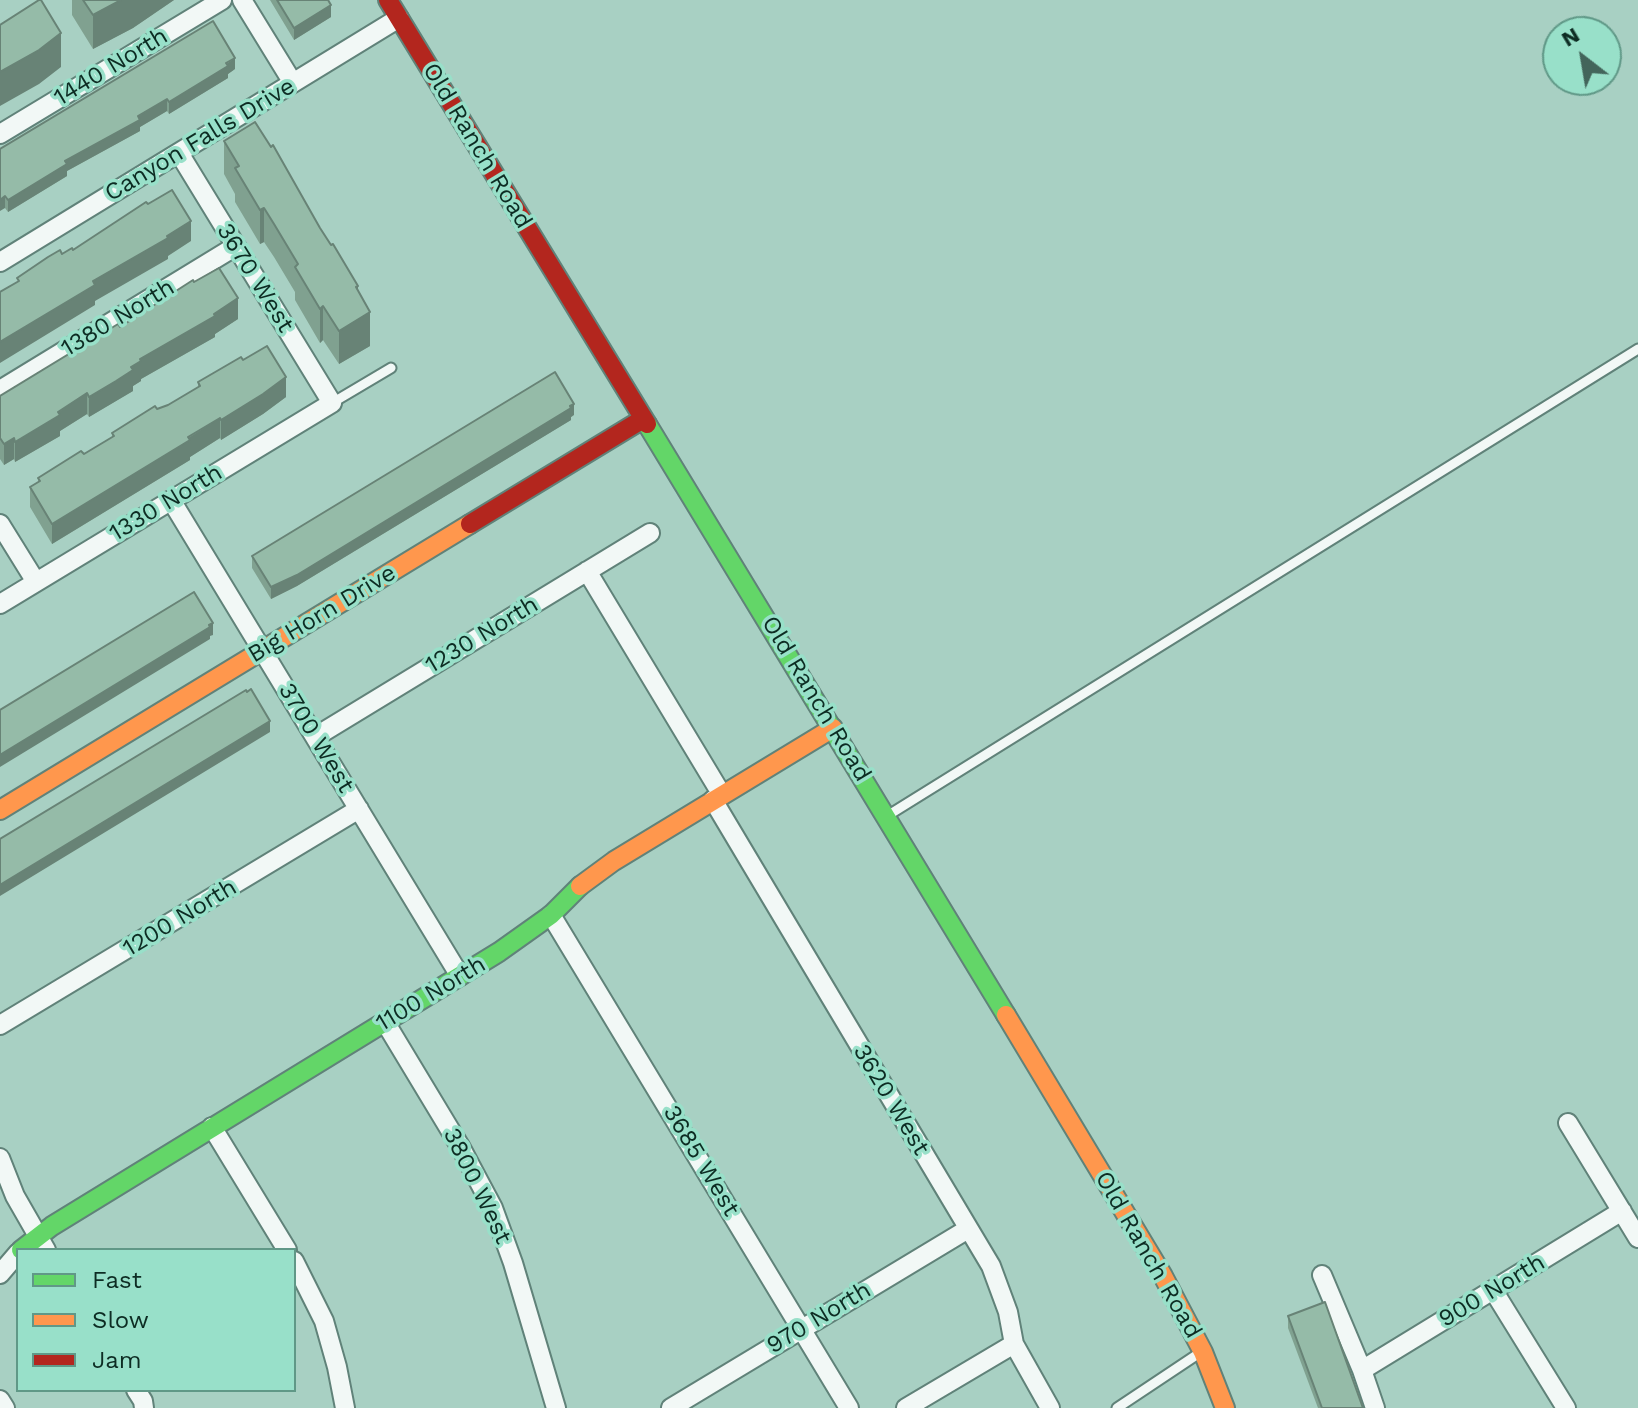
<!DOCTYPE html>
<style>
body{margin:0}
#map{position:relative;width:1638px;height:1408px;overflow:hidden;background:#a8d0c3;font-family:"Work Sans",sans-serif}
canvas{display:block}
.legend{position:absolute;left:16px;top:1248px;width:280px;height:144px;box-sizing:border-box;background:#98e0c9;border:2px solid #609887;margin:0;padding:10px 14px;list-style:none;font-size:24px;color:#0d2c23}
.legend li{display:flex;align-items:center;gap:16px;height:40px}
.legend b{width:40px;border:2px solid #609887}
.north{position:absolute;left:1542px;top:16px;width:80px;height:80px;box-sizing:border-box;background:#98e0c9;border:2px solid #609887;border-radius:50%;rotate:329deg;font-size:22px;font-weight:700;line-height:32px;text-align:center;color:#0d2c23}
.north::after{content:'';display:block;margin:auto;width:28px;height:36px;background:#43655b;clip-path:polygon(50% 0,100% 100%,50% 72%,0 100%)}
</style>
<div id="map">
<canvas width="1638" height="1408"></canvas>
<ul class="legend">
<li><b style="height:10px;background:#63d668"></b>Fast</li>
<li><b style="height:10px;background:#ff974d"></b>Slow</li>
<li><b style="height:10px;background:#b3261e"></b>Jam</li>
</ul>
<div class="north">N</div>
</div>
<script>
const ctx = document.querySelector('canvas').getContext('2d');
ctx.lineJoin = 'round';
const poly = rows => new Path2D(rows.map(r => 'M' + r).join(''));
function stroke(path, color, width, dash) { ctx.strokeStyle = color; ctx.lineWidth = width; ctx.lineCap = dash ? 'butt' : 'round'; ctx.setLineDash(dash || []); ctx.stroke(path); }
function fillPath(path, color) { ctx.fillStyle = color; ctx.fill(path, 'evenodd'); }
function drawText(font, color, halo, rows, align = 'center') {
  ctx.font = font + ' "Work Sans",sans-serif'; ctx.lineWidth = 7; ctx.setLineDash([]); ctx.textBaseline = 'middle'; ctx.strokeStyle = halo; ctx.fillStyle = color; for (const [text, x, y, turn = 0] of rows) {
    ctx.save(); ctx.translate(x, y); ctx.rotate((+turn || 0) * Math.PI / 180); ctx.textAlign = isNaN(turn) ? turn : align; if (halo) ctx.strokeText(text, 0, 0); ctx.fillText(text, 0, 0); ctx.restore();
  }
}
const lane = poly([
 [332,403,391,368],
 [887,816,1638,349],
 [1117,1408,1201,1352]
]);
const street = poly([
 [242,0,293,83],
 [0,134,222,0],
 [0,262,399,18],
 [0,390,236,246],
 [171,500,460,976],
 [0,524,36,582],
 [587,571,722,795],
 [0,604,332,403,179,153],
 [315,737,650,533],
 [713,800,991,1266,1008,1312,1014,1344,1050,1408],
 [551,915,849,1408],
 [385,1022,461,1148,493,1208,513,1263,556,1408],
 [0,1025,359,809],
 [1568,1123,1638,1238],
 [212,1127,287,1250],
 [0,1158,15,1196,46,1250],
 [294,1261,324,1321,337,1367,345,1408],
 [0,1274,18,1253],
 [1322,1275,1362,1370,1375,1408],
 [1493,1290,1566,1408],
 [1362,1370,1622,1211],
 [136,1390,143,1401,144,1408],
 [0,1400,5,1408],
 [671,1408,968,1229],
 [906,1408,1014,1344]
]);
const fast = poly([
 [647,424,1006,1015],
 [21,1250,52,1226,499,952,551,915,580,886]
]);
const slow = poly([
 [0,810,470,524],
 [580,886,614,861,833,728],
 [1006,1015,1163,1276,1203,1352,1225,1408]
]);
const jam = poly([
 [388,0,647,424],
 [470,524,643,419]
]);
stroke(lane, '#608279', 13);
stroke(street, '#608279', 22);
stroke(fast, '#608279', 22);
stroke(slow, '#608279', 22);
stroke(jam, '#608279', 22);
stroke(lane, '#f2f8f6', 9);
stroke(street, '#f2f8f6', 18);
stroke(fast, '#63d668', 18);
stroke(slow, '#ff974d', 18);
stroke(jam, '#b3261e', 18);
fillPath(poly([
 [72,0,174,0,133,28,93,49,72,15],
 [270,0,329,0,331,17,294,40],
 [235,69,228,74,228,78,169,114,167,111,140,127,140,131,67,171,67,176,8,212,5,208,0,149],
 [224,141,320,228,358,291,370,346,339,364,323,340,320,343,295,300,295,292,274,257,264,242,260,244,235,202,235,194,224,174],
 [194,282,238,319,215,334,215,337,141,379,141,381,133,386,133,391,116,401,89,417,87,414,60,431,60,436,15,462,14,459,4,465,0,459,0,396,120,327],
 [243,360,286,397,263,414,221,440,220,438,190,457,190,460,52,544,30,507,30,487,38,482,38,478,84,454,112,437,112,433,157,409,168,405,198,387,198,382],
 [574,415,571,417,571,420,297,586,271,599,252,568,252,556],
 [1288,1316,1363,1408,1318,1408,1288,1328]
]), '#80a190');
fillPath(poly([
 [121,0,174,0,133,28,93,49,93,15],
 [331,5,331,17,294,40,294,28],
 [61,33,61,67,39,84,0,106,0,72],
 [235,58,235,69,228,74,228,78,169,114,169,102],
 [167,99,167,111,140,127,140,131,67,171,67,176,8,212,8,200,65,161],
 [5,196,5,208,0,211,0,200],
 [264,208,264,242,260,244,260,210],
 [191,221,191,241,168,256,168,259,95,301,95,305,0,363,0,342,93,281],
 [358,286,358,319,370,312,370,346,339,364,339,331,356,287],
 [238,298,238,319,215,334,215,337,141,379,141,381,133,386,133,391,89,417,89,397,131,367,140,359],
 [323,306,323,340,320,343,320,309],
 [286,377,286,397,263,414,221,440,221,420],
 [87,393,87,414,60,431,60,436,15,462,15,442],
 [574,404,574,415,571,417,571,420,297,586,271,599,271,587],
 [220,418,220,438,190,457,190,460,52,544,52,524],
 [14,438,14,459,4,465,4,444],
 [213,623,213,635,210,636,210,639,0,767,0,755],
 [270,721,270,732,0,896,0,885]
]), '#688376');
const building = poly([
 [39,0,41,0,61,33,39,50,0,72,0,25,39,0],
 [83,0,121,0,93,15,83,0],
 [277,0,328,0,331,5,294,28,277,0],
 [213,21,235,58,226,63,228,66,169,102,167,99,138,116,140,120,65,161,67,164,8,200,5,196,0,200,0,149,213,21],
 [255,122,271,147,273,145,320,228,331,245,333,244,358,286,356,287,370,312,339,331,323,306,320,309,295,267,298,264,274,224,264,208,260,210,235,168,239,166,224,141,255,122],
 [172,190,191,221,167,236,168,238,93,281,95,285,0,342,0,292,19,281,17,278,48,257,60,250,62,254,72,248,73,250,146,202,148,204,172,190],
 [219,268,238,298,214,314,215,316,140,359,141,361,131,367,133,370,116,381,89,397,87,393,58,412,60,415,15,442,14,438,4,444,0,438,0,396,118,324,120,327,193,280,194,282,219,268],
 [267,346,286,377,263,394,221,420,220,418,188,437,190,440,52,524,30,487,40,481,38,478,81,451,84,454,114,436,112,433,155,406,157,409,168,405,200,386,198,382,241,357,243,360,267,346],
 [555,372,574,404,570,406,571,408,297,575,271,587,252,556,555,372],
 [194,592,213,623,209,625,210,627,0,755,0,710,194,592],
 [251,689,270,721,0,885,0,839,246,690,247,692,251,689],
 [1325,1302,1363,1408,1322,1408,1288,1316,1325,1302]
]);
fillPath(building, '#95bba8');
stroke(building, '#688376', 2);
drawText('24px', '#0d2c23', '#98e0c9', [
 ["1440 North",111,67,-31],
 ["Canyon Falls Drive",200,140,-31],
 ["Old Ranch Road",477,146,59],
 ["3670 West",255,278,58],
 ["1380 North",118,318,-31],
 ["1330 North",166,503,-31],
 ["Big Horn Drive",322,614,-31],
 ["1230 North",482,635,-31],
 ["Old Ranch Road",816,699,59],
 ["3700 West",316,738,59],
 ["1200 North",180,918,-31],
 ["1100 North",431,994,-31],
 ["3620 West",891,1100,59],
 ["3685 West",701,1161,59],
 ["3800 West",477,1186,64],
 ["Old Ranch Road",1148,1255,60],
 ["900 North",1492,1291,-31],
 ["970 North",819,1318,-31]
]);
</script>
